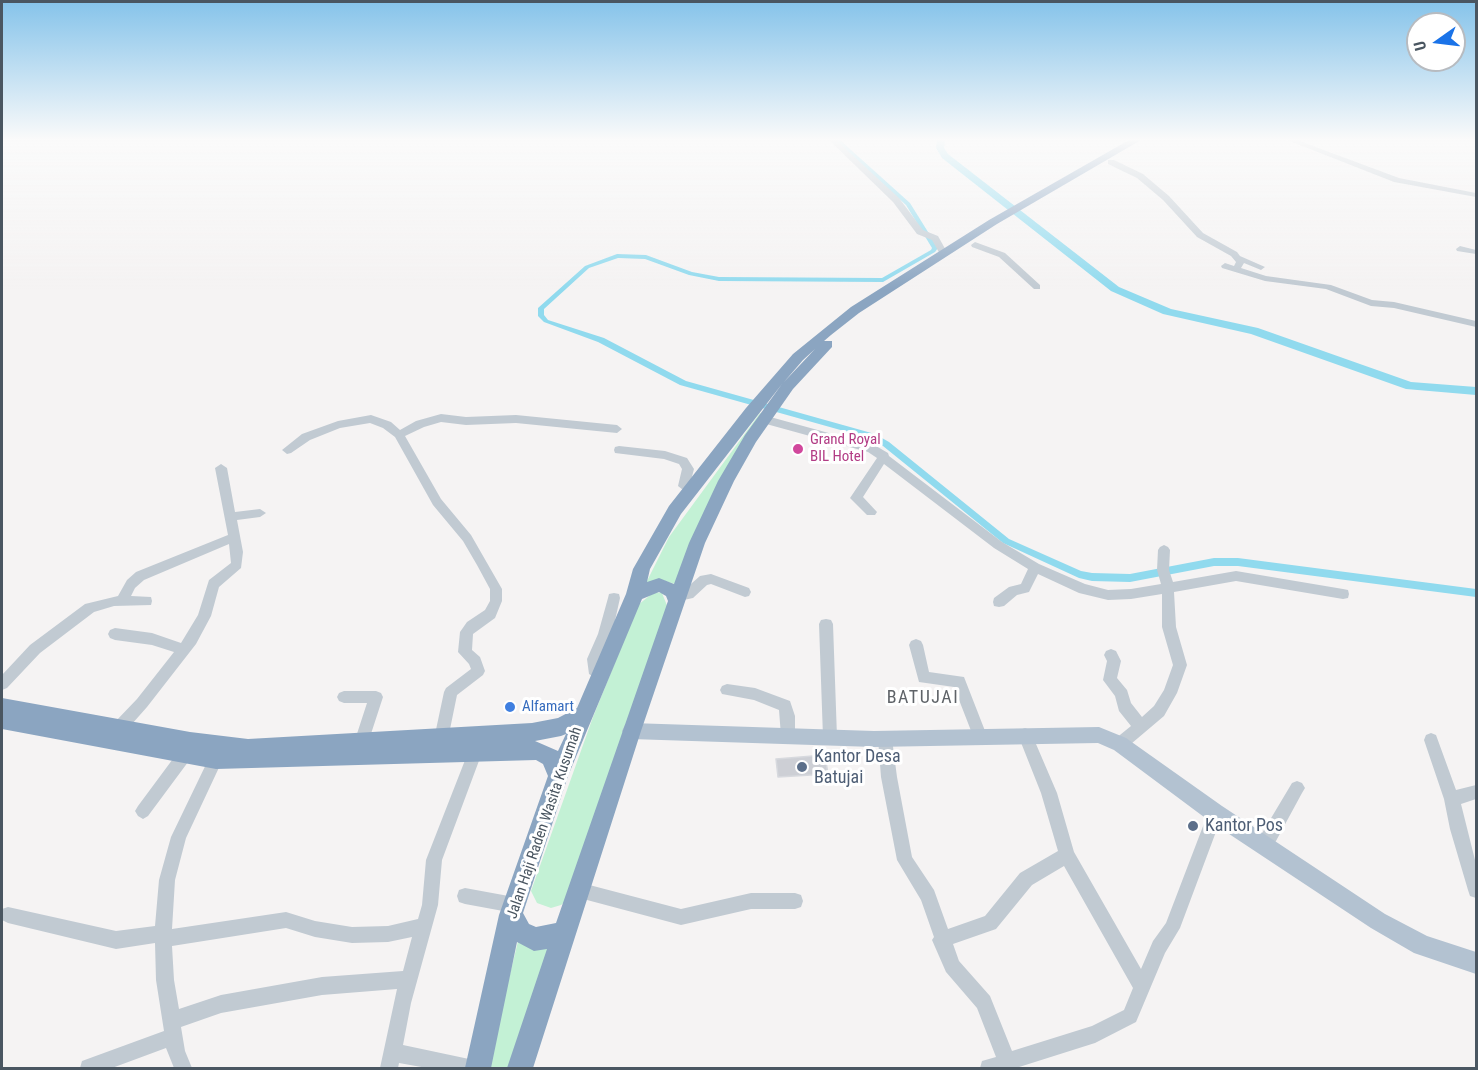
<!DOCTYPE html>
<style>
body{margin:0}
#map{position:relative;width:1478px;height:1070px;overflow:hidden;background:#f5f3f3;font-family:"Roboto Condensed",sans-serif}
canvas{display:block}
.frame{position:absolute;inset:0;border:3px solid #4a5661;pointer-events:none}
.north{position:absolute;left:1406px;top:12px;width:60px;height:60px;box-sizing:border-box;background:#fff;border:2px solid #b7bbc0;border-radius:50%;rotate:256deg;font-size:16px;font-weight:700;line-height:24px;text-align:center;color:#4a5661}
.north::after{content:'';display:block;margin:auto;width:21px;height:27px;background:#1a73e8;clip-path:polygon(50% 0,100% 100%,50% 72%,0 100%)}
</style>
<div id="map">
<canvas width="1478" height="1070"></canvas>
<div class="frame"></div>
<div class="north">U</div>
</div>
<script>
const ctx = document.querySelector('canvas').getContext('2d');
ctx.lineJoin = 'round';
function fillPath(path, color) { ctx.fillStyle = color; ctx.fill(path, 'evenodd'); }
const poly = rows => new Path2D(rows.map(r => 'M' + r).join(''));
function stroke(path, color, width, dash) { ctx.strokeStyle = color; ctx.lineWidth = width; ctx.lineCap = dash ? 'butt' : 'round'; ctx.setLineDash(dash || []); ctx.stroke(path); }
function drawText(font, color, halo, rows, align = 'center') {
  ctx.font = font + ' "Roboto Condensed",sans-serif'; ctx.lineWidth = 6; ctx.setLineDash([]); ctx.textBaseline = 'middle'; ctx.strokeStyle = halo; ctx.fillStyle = color; for (const [text, x, y, turn = 0] of rows) {
    ctx.save(); ctx.translate(x, y); ctx.rotate((+turn || 0) * Math.PI / 180); ctx.textAlign = isNaN(turn) ? turn : align; if (halo) ctx.strokeText(text, 0, 0); ctx.fillText(text, 0, 0); ctx.restore();
  }
}
fillPath(poly([
 [760,413,763,414,675,584,662,580,646,583,669,537],
 [654,592,662,593,668,608,570,898,561,905,551,908,537,903,531,891,593,717,638,605],
 [522,925,533,933,562,929,513,1068,487,1068]
]), '#c3f1d5');
fillPath(poly([
 [834,140,840,140,910,203,938,248,935,252,883,282,719,281,689,275,645,259,618,258,589,268,544,309,544,315,548,320,604,338,686,381,875,434,889,442,1009,539,1081,571,1092,573,1130,574,1214,558,1238,558,1476,589,1476,597,1238,566,1214,566,1130,582,1092,581,1079,578,1003,543,883,446,869,438,680,385,598,342,544,322,538,316,538,308,585,266,617,254,646,255,692,272,719,277,882,278,931,250,932,248,906,205,834,140]
]), '#90daee');
fillPath(poly([
 [937,140,945,140,944,148,948,154,1119,287,1171,309,1258,328,1411,382,1476,387,1476,395,1406,389,1251,334,1163,314,1111,291,942,158,936,148,937,140]
]), '#90daee');
const building = poly([
 [825,755,828,774,778,777,776,759,825,755]
]);
fillPath(building, '#cdcfd5');
stroke(building, '#d7d9de', 1.5);
fillPath(poly([
 [829,140,836,140,899,198,923,230,938,236,948,254,947,256,941,256,932,240,917,234,893,202,829,140],
 [1287,140,1297,140,1399,178,1476,193,1476,197,1394,182,1287,140],
 [1108,160,1114,160,1143,174,1169,196,1203,233,1237,252,1240,256,1265,267,1261,270,1244,263,1241,268,1266,276,1331,285,1372,300,1394,302,1476,321,1476,327,1394,308,1371,306,1326,289,1265,281,1222,268,1221,266,1225,263,1234,266,1236,262,1231,256,1197,237,1163,200,1137,178,1108,164,1108,160],
 [975,242,1005,253,1040,285,1040,289,1034,289,999,257,972,247,971,245,975,242],
 [1460,246,1476,250,1476,254,1457,251,1456,249,1460,246],
 [441,414,466,417,516,415,617,425,622,429,617,433,516,423,466,425,441,422,424,427,405,436,441,499,471,535,502,589,502,601,495,618,473,634,472,650,480,657,485,671,483,675,457,695,448,739,446,744,441,746,436,744,434,739,444,692,446,688,471,669,469,664,458,652,460,632,467,622,485,610,490,601,490,589,477,565,463,541,433,505,395,437,383,428,370,423,340,428,310,440,291,453,287,454,282,450,302,434,338,421,371,415,391,422,400,430,416,421,441,414],
 [763,415,876,446,888,453,889,456,1002,542,1039,564,1085,584,1108,590,1131,589,1161,584,1157,570,1158,550,1160,547,1164,545,1168,547,1170,550,1169,570,1173,582,1236,571,1343,589,1348,590,1349,594,1348,598,1343,599,1236,581,1174,592,1176,627,1187,665,1177,693,1164,716,1125,749,1120,751,1115,749,1113,744,1115,739,1131,726,1119,711,1115,696,1103,680,1107,661,1104,655,1106,651,1111,649,1116,651,1121,661,1117,678,1127,690,1131,703,1142,717,1154,706,1164,690,1173,665,1162,627,1162,594,1131,599,1108,600,1079,593,1038,574,1029,592,1017,595,1004,606,999,607,994,606,993,602,994,598,1009,587,1021,584,1028,569,994,548,884,464,863,497,877,512,875,515,867,515,850,498,877,458,868,452,759,422,758,419,759,416,763,415],
 [619,446,665,451,687,458,694,469,690,484,695,487,697,490,695,493,687,493,678,486,682,469,679,464,664,459,615,453,614,450,615,447,619,446],
 [221,464,227,468,235,512,260,509,266,513,260,517,237,520,243,552,241,568,219,587,211,616,196,644,147,707,124,733,119,735,114,733,112,728,114,723,137,699,174,652,152,645,115,640,110,638,108,634,110,630,115,628,152,633,181,643,198,615,209,580,231,563,229,544,144,580,135,588,131,596,151,597,152,601,151,605,114,606,94,612,40,653,7,688,2,690,2,675,30,645,85,604,118,596,127,580,136,572,228,535,215,468,221,464],
 [711,574,749,588,751,592,749,596,745,597,711,584,707,585,693,598,679,601,674,600,673,596,674,592,684,590,700,576,711,574],
 [614,593,619,594,620,598,612,634,601,659,601,667,607,675,605,679,600,681,589,674,587,659,598,634,608,598,609,594,614,593],
 [826,619,831,620,833,624,837,737,835,742,830,744,825,742,823,737,819,624,821,620,826,619],
 [916,639,921,641,923,645,929,672,964,677,987,736,985,741,980,743,975,741,954,687,919,682,909,645,911,641,916,639],
 [727,684,755,688,790,701,795,716,795,736,793,741,788,743,783,741,781,736,779,710,754,700,722,694,720,690,722,686,727,684],
 [344,691,376,691,381,693,383,697,368,743,366,748,361,750,356,748,354,743,367,703,344,703,339,701,337,697,339,693,344,691],
 [1025,728,1030,730,1057,793,1074,852,1141,969,1153,941,1166,923,1210,808,1215,805,1220,808,1223,813,1180,928,1165,953,1136,1022,1095,1043,1016,1068,980,1068,982,1061,996,1057,977,1008,946,972,932,940,934,937,921,900,897,860,881,777,878,739,880,734,885,732,890,734,892,739,897,777,912,857,934,890,948,929,985,916,1020,873,1058,851,1041,793,1018,735,1020,730,1025,728],
 [1064,866,1133,988,1124,1010,1092,1026,1012,1051,990,996,959,961,953,944,996,929,1032,885,1064,866],
 [1431,733,1436,735,1456,790,1476,785,1476,799,1461,804,1476,864,1476,898,1470,896,1468,890,1450,829,1444,799,1424,740,1426,735,1431,733],
 [476,743,481,745,483,750,442,860,438,905,411,1003,403,1045,469,1059,476,1061,478,1068,427,1068,399,1063,398,1068,380,1068,397,989,322,995,221,1013,181,1027,185,1051,192,1068,174,1068,166,1048,112,1068,80,1068,82,1061,164,1031,156,980,155,943,116,949,8,923,2,920,2,909,8,907,116,931,155,926,159,880,171,837,211,754,216,752,221,754,223,759,186,838,175,880,172,929,286,912,315,921,352,927,388,926,418,919,422,905,426,860,469,750,471,745,476,743],
 [286,928,315,937,352,943,388,942,412,937,403,971,322,977,221,995,179,1009,174,980,172,946,286,928],
 [186,746,191,748,193,753,191,758,148,816,143,819,138,816,135,811,138,806,181,748,186,746],
 [1297,781,1302,783,1305,788,1302,793,1270,852,1264,854,1258,852,1256,846,1258,840,1292,783,1297,781],
 [578,882,681,909,751,893,795,893,801,895,803,901,801,907,795,909,751,909,681,925,572,896,570,890,572,884,578,882],
 [465,888,514,897,520,899,522,905,520,911,514,913,465,904,459,902,457,896,459,890,465,888]
]), '#c1cad2');
fillPath(poly([
 [631,723,874,731,1099,727,1126,738,1222,806,1385,914,1427,936,1476,952,1476,974,1414,953,1371,928,1208,820,1114,750,1098,743,874,747,631,739,625,737,622,731,625,725,631,723]
]), '#b3c2d1');
fillPath(poly([
 [1129,140,1141,140,997,224,859,313,831,335,824,341,832,341,832,347,793,389,756,442,734,481,705,543,641,731,533,1068,507,1068,547,949,534,951,517,942,491,1068,465,1068,499,915,548,776,543,764,536,760,216,769,2,729,2,698,190,732,248,739,532,723,558,718,577,708,626,594,633,569,669,506,746,408,793,354,851,307,989,220,1129,140],
 [815,349,784,382,803,360,815,349],
 [782,384,745,435,718,481,689,543,674,584,659,578,647,582,650,569,681,514,782,384],
 [659,592,666,596,668,601,556,923,536,927,529,924,523,913,568,776,642,599,659,592],
 [566,734,558,751,535,741,561,736,566,734]
]), '#8ba5c1');
const sky = ctx.createLinearGradient(0, 0, 0, 290);
sky.addColorStop(0, '#85c3ea');
sky.addColorStop(0.48, '#fafafa');
sky.addColorStop(1, '#fafafa00');
ctx.fillStyle = sky;
ctx.fillRect(0, 0, 1478, 290);
for (const [x, y, r, color] of [
 [798,449,6,"#d1479c"],
 [510,707,6,"#3f7fe0"],
 [802,767,6,"#5c6f8a"],
 [1193,826,6,"#5c6f8a"]
]) { const dot = new Path2D(); dot.arc(x, y, r, 0, 2 * Math.PI); ctx.fillStyle = color; ctx.fill(dot); stroke(dot, '#fff', 2); }
drawText('15px', '#b23c85', '#fff', [
 ["Grand Royal",810,440],
 ["BIL Hotel",810,457]
], 'left');
drawText('15px', '#366cbe', '#fff', [
 ["Alfamart",522,707]
], 'left');
drawText('15px', '#4a5661', '#fff', [
 ["Jalan Haji Raden Wasita Kusumah",545,823,-71]
]);
ctx.letterSpacing = '1.5px';
drawText('18px', '#5f6368', '#fff', [
 ["BATUJAI",923,698]
]);
ctx.letterSpacing = '0px';
drawText('18px', '#4e5e75', '#fff', [
 ["Kantor Desa",814,757],
 ["Batujai",814,778],
 ["Kantor Pos",1205,826]
], 'left');
</script>
